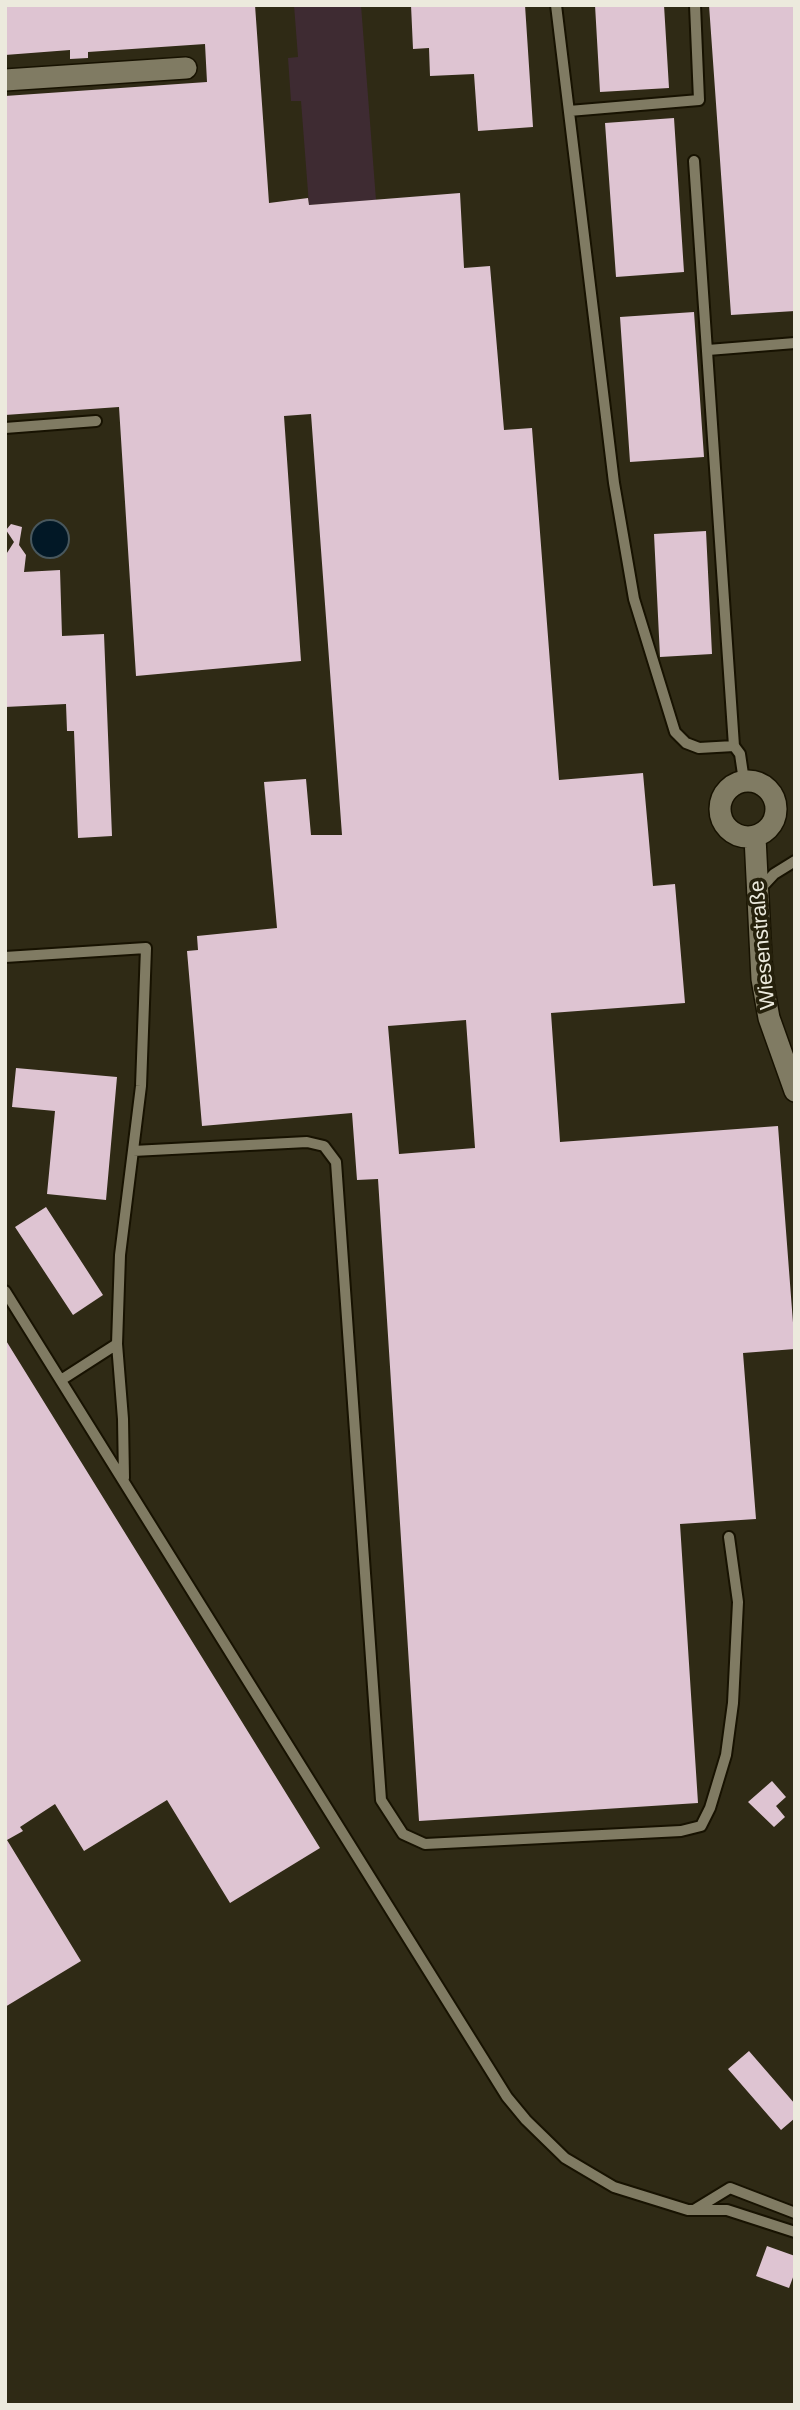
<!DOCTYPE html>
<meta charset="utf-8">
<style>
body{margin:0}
#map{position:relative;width:800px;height:2410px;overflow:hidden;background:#2f2a15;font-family:Arial,sans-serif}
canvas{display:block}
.frame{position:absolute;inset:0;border:7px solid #eceadd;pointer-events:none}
</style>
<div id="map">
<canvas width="800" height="2410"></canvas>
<div class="frame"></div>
</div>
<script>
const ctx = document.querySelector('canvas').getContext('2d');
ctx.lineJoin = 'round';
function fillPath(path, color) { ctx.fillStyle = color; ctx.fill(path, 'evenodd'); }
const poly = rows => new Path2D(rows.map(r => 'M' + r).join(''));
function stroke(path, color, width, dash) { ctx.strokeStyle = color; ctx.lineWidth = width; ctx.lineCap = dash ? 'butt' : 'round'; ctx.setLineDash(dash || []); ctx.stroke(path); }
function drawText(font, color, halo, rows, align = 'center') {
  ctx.font = font + ' Arial,sans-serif'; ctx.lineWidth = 7; ctx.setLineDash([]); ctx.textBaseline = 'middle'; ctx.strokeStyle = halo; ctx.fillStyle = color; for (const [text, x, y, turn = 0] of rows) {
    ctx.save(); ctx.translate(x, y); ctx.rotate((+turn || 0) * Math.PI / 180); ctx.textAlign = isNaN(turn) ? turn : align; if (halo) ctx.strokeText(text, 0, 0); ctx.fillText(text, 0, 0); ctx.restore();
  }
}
fillPath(poly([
 [294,5,361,5,376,200,309,205,301,101,291,101,288,58,298,57]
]), '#3e2b32');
const water = poly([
 '31 539a19 19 0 1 1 38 0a19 19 0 1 1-38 0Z'
]);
fillPath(water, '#021826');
stroke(water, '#48575d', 2);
fillPath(poly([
 [5,5,255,5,269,203,308,198,309,205,460,193,464,268,490,266,504,430,532,428,559,780,643,773,653,886,675,884,685,1003,551,1013,560,1142,778,1126,795,1349,743,1353,756,1519,680,1524,698,1803,419,1821,378,1179,357,1180,352,1113,202,1126,187,951,198,950,197,936,277,928,264,782,306,779,311,835,342,835,311,414,284,416,301,661,136,676,119,407,5,415,5,96,207,82,205,44,88,52,88,58,70,59,70,50,5,55],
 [466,1020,475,1148,399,1154,388,1026],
 [411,5,525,5,533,127,478,131,474,74,430,76,429,48,413,49],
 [595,5,664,5,669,88,600,92],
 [709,5,795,5,795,311,731,315],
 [674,118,684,272,616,277,605,123],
 [694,312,704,457,630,462,620,317],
 [11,524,22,527,19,545,26,555,24,572,60,570,62,636,104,634,112,836,78,838,74,731,67,731,66,704,5,707,5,556,14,542,6,530],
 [706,531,712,654,660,657,654,534],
 [16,1068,117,1077,106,1200,47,1194,55,1111,12,1107],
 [46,1207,103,1295,73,1315,15,1227],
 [5,1339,320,1848,230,1903,167,1800,84,1851,55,1804,20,1827,23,1831,7,1840,81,1961,5,2007],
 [772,1781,786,1797,776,1806,785,1817,774,1827,748,1802],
 [749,2051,795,2104,795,2118,781,2130,728,2069],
 [767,2246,795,2256,795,2272,789,2288,756,2276]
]), '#dec4d2');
const service = poly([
 [556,5,614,483,634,599,675,732,686,743,699,748,734,746],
 [569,111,699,100,695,5],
 [694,161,734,746,740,754,744,781],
 [708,350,795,343],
 [5,428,96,421],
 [760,889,774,874,795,861],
 [5,957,146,948,141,1086,120,1255,117,1344,123,1419,124,1478],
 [133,1151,307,1142,324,1146,336,1162,381,1800,403,1834,425,1844,681,1831,701,1826,710,1808,726,1755,733,1703,738,1602,729,1537],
 [5,1291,507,2097,526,2120,565,2158,614,2187,688,2210,727,2210,795,2232],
 [61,1380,117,1344],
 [694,2210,730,2188,795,2213]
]);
const minor = poly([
 [5,80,186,68],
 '720 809a28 28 0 1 1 56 0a28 28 0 1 1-56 0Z',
 [755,837,762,979,769,1018,795,1091]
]);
stroke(service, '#171201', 14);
stroke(minor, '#171201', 24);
stroke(service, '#807b63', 10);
stroke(minor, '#807b63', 21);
drawText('21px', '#eceadd', '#25200b', [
 ["Wiesenstraße",763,945,-95]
]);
</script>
